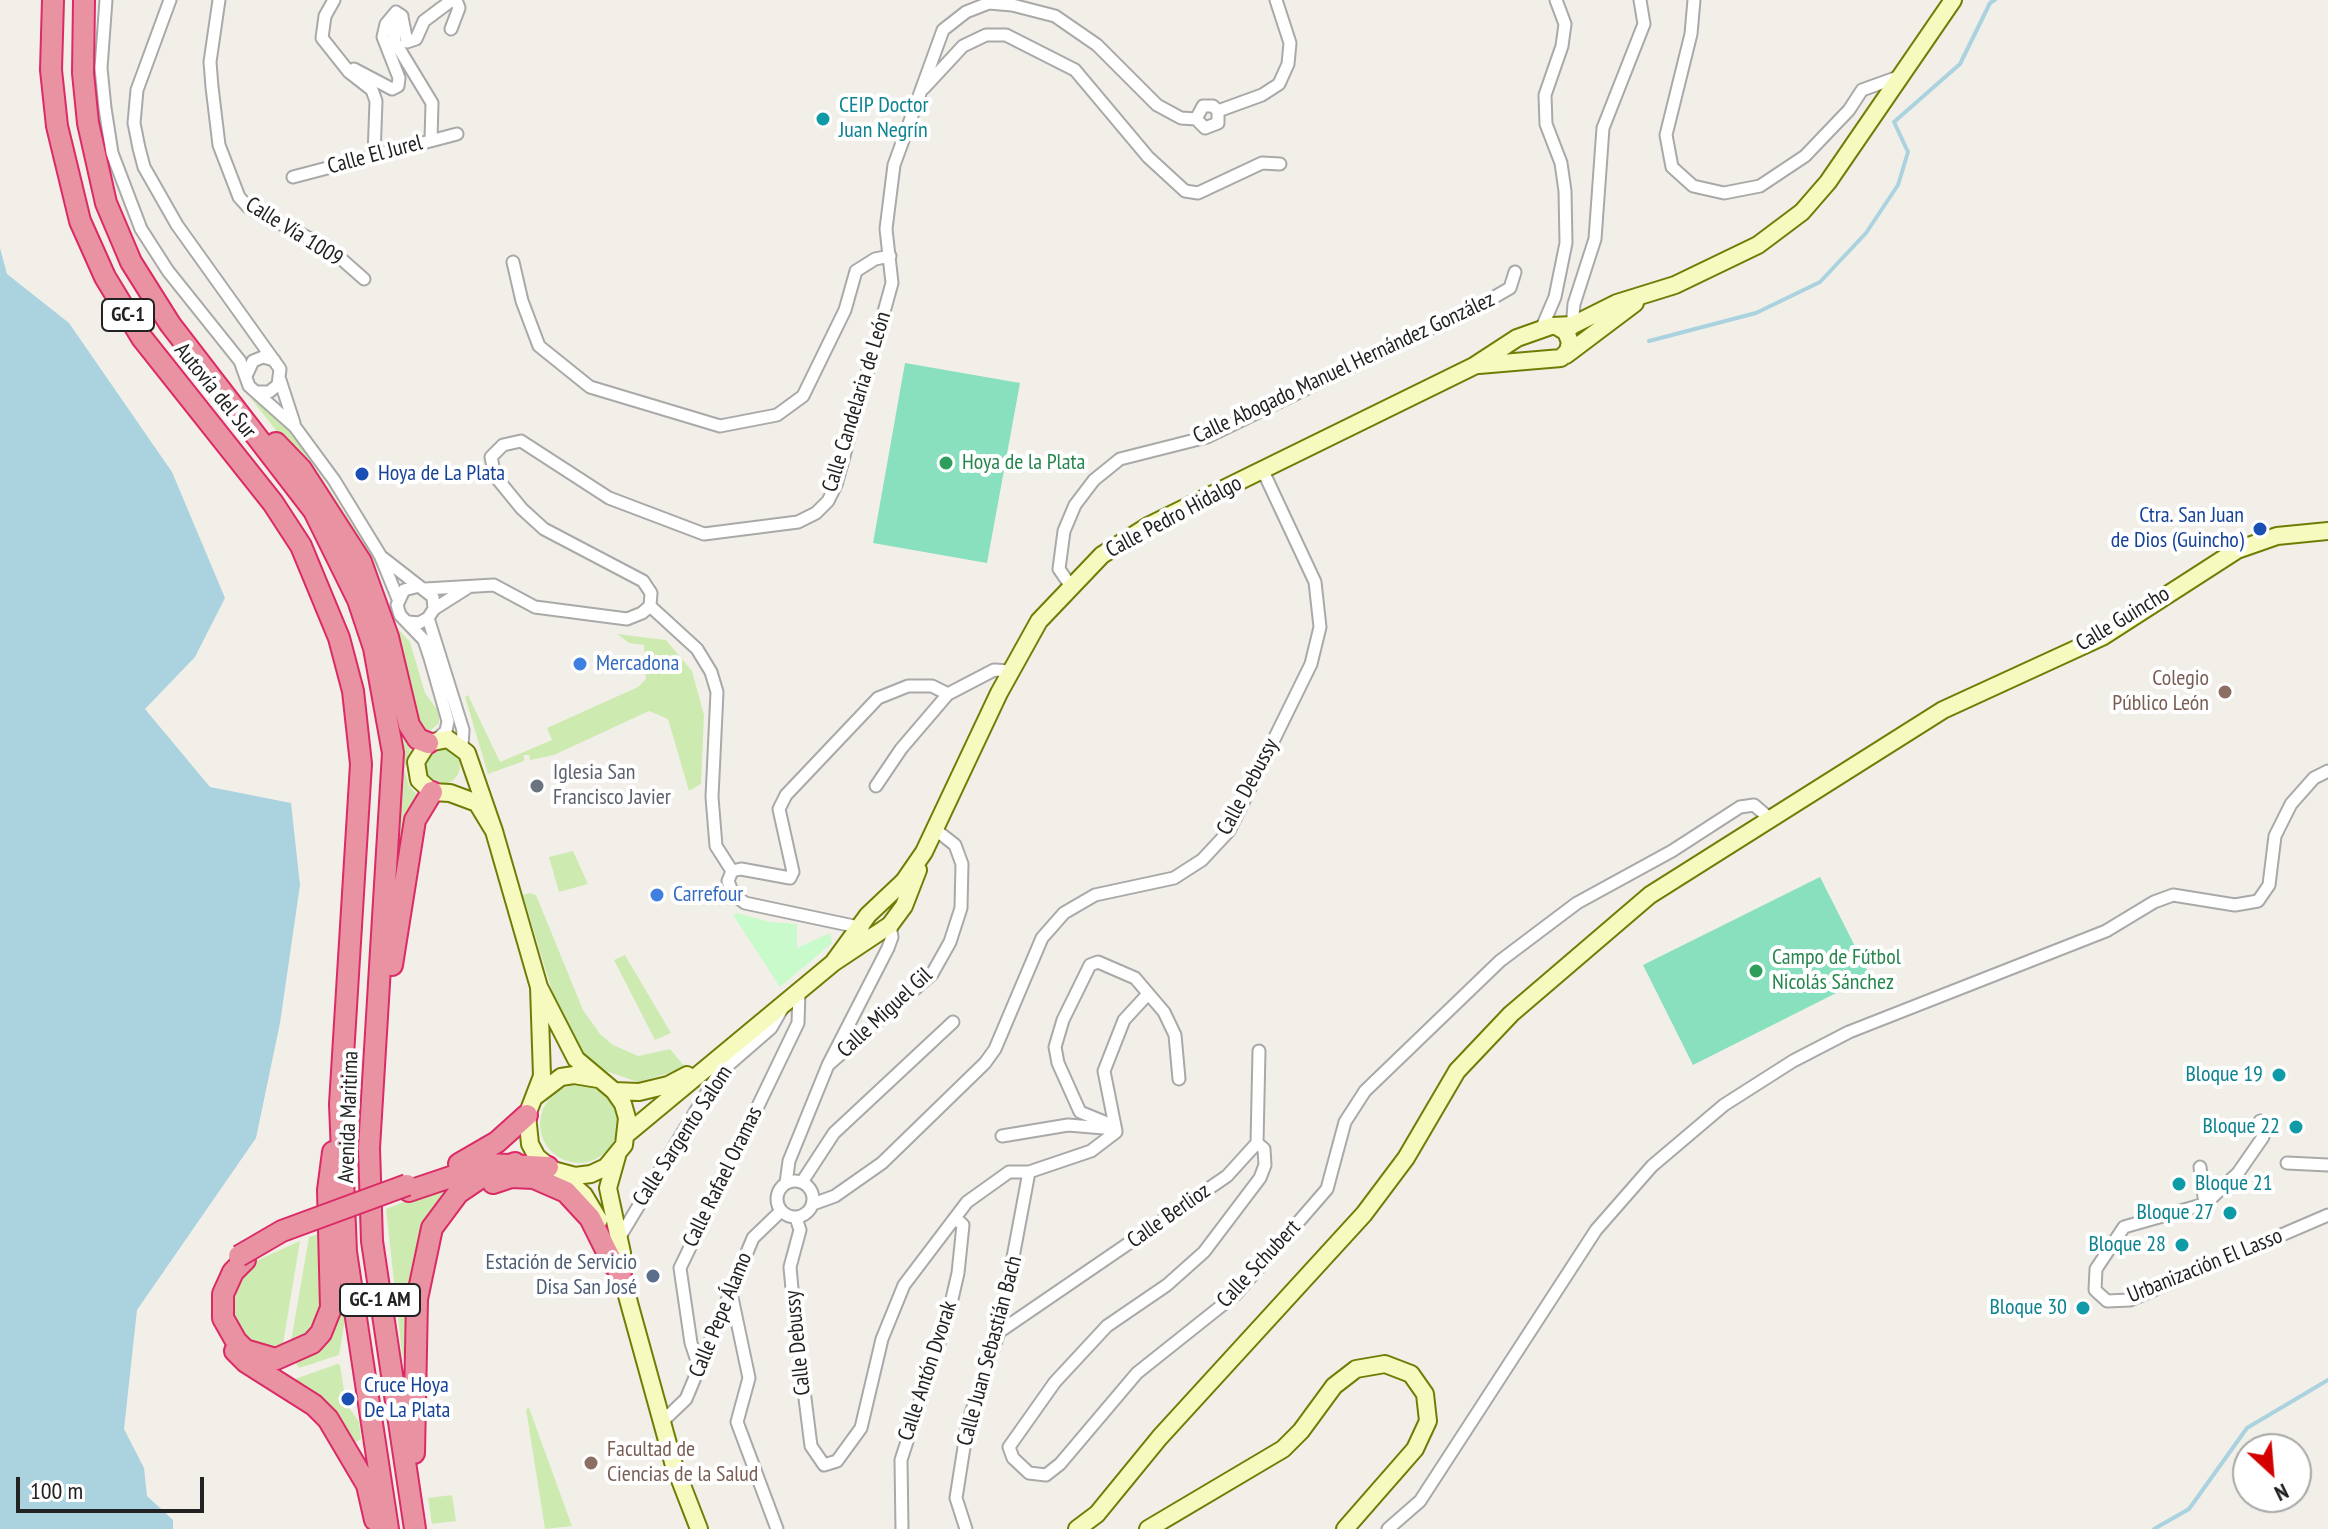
<!DOCTYPE html>
<meta charset="utf-8">
<style>
body{margin:0}
#map{position:relative;width:2328px;height:1529px;overflow:hidden;background:#f2efe9;font-family:"PT Sans Narrow",sans-serif}
canvas{display:block}
.north{position:absolute;left:2232px;top:1433px;width:80px;height:80px;box-sizing:border-box;background:#fff;border:2px solid #a7a7a7;border-radius:50%;rotate:154deg;font-size:22px;font-weight:700;line-height:32px;text-align:center;color:#222}
.north::after{content:'';display:block;margin:auto;width:28px;height:36px;background:#d40000;clip-path:polygon(50% 0,100% 100%,50% 72%,0 100%)}
.scale{position:absolute;left:16px;top:1477px;width:188px;height:36px;box-sizing:border-box;border:4px solid #222;border-top:0;padding-left:10px;font-size:24px;line-height:28px;white-space:nowrap;color:#222;-webkit-text-stroke:6px #fff;paint-order:stroke}
</style>
<div id="map">
<canvas width="2328" height="1529"></canvas>
<div class="north">N</div>
<div class="scale">100 m</div>
</div>
<script>
const ctx = document.querySelector('canvas').getContext('2d');
ctx.lineJoin = 'round';
function fillPath(path, color) { ctx.fillStyle = color; ctx.fill(path, 'evenodd'); }
const poly = rows => new Path2D(rows.map(r => 'M' + r).join(''));
function stroke(path, color, width, dash) { ctx.strokeStyle = color; ctx.lineWidth = width; ctx.lineCap = dash ? 'butt' : 'round'; ctx.setLineDash(dash || []); ctx.stroke(path); }
function drawText(font, color, halo, rows, align = 'center') {
  ctx.font = font + ' "PT Sans Narrow",sans-serif'; ctx.lineWidth = 8; ctx.setLineDash([]); ctx.textBaseline = 'middle'; ctx.strokeStyle = halo; ctx.fillStyle = color; for (const [text, x, y, turn = 0] of rows) {
    ctx.save(); ctx.translate(x, y); ctx.rotate((+turn || 0) * Math.PI / 180); ctx.textAlign = isNaN(turn) ? turn : align; if (halo) ctx.strokeText(text, 0, 0); ctx.fillText(text, 0, 0); ctx.restore();
  }
}
fillPath(poly([
 [249,396,264,401,301,446,374,558,388,618,410,642,425,693,439,712,439,723,431,730,420,729,411,721,411,691,401,640,387,622,373,581,343,521,324,491],
 [617,634,666,640,692,671,704,715,701,784,689,791,668,719,649,711,554,755,530,760,529,755,524,755,524,761,488,774,465,697,468,695,500,762,552,740,547,728,638,687,646,679,644,645,629,643],
 [398,730,413,743,404,769,409,786,418,796,408,813,394,892],
 '424 766a18 18 0 1 1 36 0a18 18 0 1 1-36 0Z',
 [573,851,588,884,559,892,549,857],
 [530,893,536,895,583,1010,600,1034,613,1045,638,1056,670,1049,686,1068,638,1082,600,1069,580,1051,556,1004,523,895],
 [625,955,626,957,671,1033,655,1040,614,960],
 '540 1124a39 39 0 1 1 78 0a39 39 0 1 1-78 0Z',
 [444,1186,450,1186,452,1191,420,1240,414,1262,403,1362,386,1209],
 [319,1234,321,1307,308,1333,290,1347,309,1237],
 [300,1241,282,1350,255,1345,235,1323,231,1292,240,1275,258,1260],
 [340,1311,345,1320,339,1355,299,1368,294,1361],
 [337,1364,340,1365,346,1403,359,1422,361,1439,356,1442,292,1380],
 [529,1408,572,1526,545,1529,526,1409],
 [452,1495,456,1521,432,1524,428,1498]
]), '#cdebb0');
fillPath(poly([
 [737,913,770,922,797,924,797,948,830,933,832,943,780,987,733,915]
]), '#c8facc');
fillPath(poly([
 [905,363,1020,383,987,563,873,543],
 [1820,877,1870,976,1693,1065,1643,965]
]), '#88e0be');
fillPath(poly([
 [0,248,7,274,69,323,172,472,225,598,195,657,145,709,210,787,291,803,300,885,280,1023,256,1138,137,1310,124,1429,144,1468,147,1496,173,1520,173,1529,0,1529]
]), '#aad3df');
stroke(poly([
 [1649,341,1756,313,1820,282,1866,233,1898,185,1908,152,1894,122,1960,64,1990,3,1995,0],
 [2154,1529,2189,1509,2247,1428,2328,1380]
]), '#aad3df', 4);
const street = poly([
 [106,0,101,68,105,108,112,153,141,229,168,271,240,361,249,386,295,427,334,480,380,555,398,599],
 [170,0,137,90,134,123,139,148,144,167,177,225,280,369,278,385,269,392,257,392],
 [219,0,210,62,212,87,219,145,239,197,248,207,330,249,364,279],
 [334,0,325,16,322,38,349,72,372,90,376,101,374,156],
 [1694,0,1691,34,1666,135,1672,167,1693,186,1724,193,1760,186,1805,156,1849,110,1862,90,1898,77],
 [402,16,394,28,395,42,432,103,431,140],
 [402,17,407,42,416,39,424,21,452,0],
 [451,29,459,8,456,0],
 [354,69,392,89,398,86,399,78,383,37,386,24,396,12,402,16],
 [924,88,963,46,986,35,1006,35,1075,70,1148,157,1185,191,1198,193,1262,163,1280,164],
 [1218,111,1262,95,1279,84,1288,64,1290,43,1276,0],
 [1196,119,1203,106,1213,106,1218,111],
 [293,177,457,134],
 [513,262,522,301,539,346,590,387,720,426,777,415,803,396,845,310,856,271,875,259,890,256],
 [1572,329,1574,304,1595,239,1603,128,1644,24,1640,0],
 [1540,332,1555,297,1566,243,1565,191,1561,163,1546,124,1545,95,1562,46,1565,24,1556,0],
 [246,376,253,361,263,357,274,360],
 [280,380,294,423],
 [383,558,433,597,434,609,428,618,419,623,409,622],
 [1070,585,1059,569,1064,531,1075,505,1094,480,1120,459,1207,437,1491,299,1510,288,1515,272],
 [419,586,404,590,397,605,400,615,424,640,430,658,448,721,446,731,436,740],
 [425,589,494,585,535,607,627,619,642,613,650,606,651,593,643,581,544,529,522,509,495,476,491,457,503,445,521,441,609,498,704,534,798,522,816,513,828,501,836,485,892,283,886,229,894,165,943,30,966,12,989,3,1012,5,1055,16,1097,45,1157,105,1181,118,1196,119,1205,128,1218,123,1218,111],
 [650,606,697,649,711,672,717,692,712,797,716,846,732,871],
 [434,609,467,588],
 [428,618,463,730,462,746],
 [876,786,901,749,948,694,994,670,1011,671],
 [863,928,745,903,733,894,728,881,732,871,741,869,790,878,793,872,779,809,786,795,878,698,908,686,932,686,948,694],
 [828,1065,932,974,950,942,961,908,962,864,955,845,936,830],
 [2260,1121,2263,1137,2238,1173,2205,1204,2124,1227,2096,1269,2095,1290,2107,1301,2130,1300,2328,1215],
 [1116,1131,1104,1071,1124,1020,1148,994],
 [1116,1132,1107,1123,1080,1112,1058,1063,1055,1047,1063,1020,1090,965,1098,962,1135,978,1164,1012,1175,1035,1179,1079],
 [1002,1136,1068,1125,1104,1128],
 [1257,1143,1264,1149,1265,1165,1260,1178,1204,1252,1167,1285,1107,1326,1055,1382,1009,1447,1013,1458,1029,1473,1046,1475,1060,1464,1137,1373,1235,1295,1327,1189,1345,1122,1365,1091,1500,961,1577,903,1672,851,1740,807,1754,805,1768,817],
 [1257,1143,1259,1051],
 [2287,1163,2328,1165],
 [2200,1167,2205,1204],
 '777 1199a18 18 0 1 1 36 0a18 18 0 1 1-36 0Z',
 [802,1182,834,1133,953,1022],
 [786,1183,789,1161,828,1065,888,948,892,937,890,925],
 [813,1204,835,1196,882,1163,985,1063,995,1049,1042,938,1064,913,1095,895,1174,878,1202,860,1229,831,1311,664,1320,627,1315,582,1263,471],
 [796,1218,800,1230,790,1267,794,1311,811,1446,824,1465,837,1461,861,1428,882,1339,904,1285,967,1202,1009,1172,1029,1172,1091,1151,1116,1132],
 [618,1240,718,1074,771,1028,782,1009],
 [730,1288,749,1378,737,1422,777,1529],
 [999,1332,1227,1176,1257,1143],
 [699,1367,691,1343,680,1268,798,1023,799,992],
 [664,1420,686,1399,753,1238,781,1211],
 [902,1529,901,1460,949,1312,958,1273,963,1225,955,1218],
 [966,1529,956,1498,968,1422,999,1332,1029,1172],
 [1388,1529,1420,1501,1596,1230,1652,1166,1724,1105,1793,1061,1849,1032,2106,931,2154,902,2173,895,2235,905,2258,901,2269,885,2275,836,2291,804,2314,778,2328,771]
]);
const secondary = poly([
 [1566,355,1635,303],
 [1479,365,1561,358,1568,351,1570,342,1566,332,1556,326],
 [494,831,477,803,450,793,432,792,419,780,416,762,428,743,448,739,467,753,494,831,539,987,576,1059,614,1091,623,1104,627,1118,624,1145,606,1167,591,1174,575,1176,553,1170,537,1157,530,1144,527,1115,542,1076,539,987],
 [833,963,868,915,904,881,924,852,999,693,1039,621,1102,555,1148,526,1474,366,1517,338,1551,326,1573,325,1617,303,1675,285,1758,245,1802,212,1828,182,1953,0],
 [614,1091,639,1092,668,1085,687,1075],
 [536,1096,561,1077,574,1075,598,1079],
 [627,1134,833,963,890,925,904,906,918,870],
 [617,1156,608,1188,622,1253,621,1272],
 [560,1174,584,1195,599,1220],
 [618,1263,673,1462,699,1529],
 [1077,1529,1097,1514,1160,1437,1364,1214,1406,1158,1457,1071,1511,1014,1650,895,1943,710,2102,637,2237,550,2277,536,2328,531],
 [1148,1529,1283,1449,1301,1431,1334,1386,1356,1369,1385,1364,1411,1374,1425,1394,1428,1421,1415,1449,1345,1529]
]);
const highway = poly([
 [53,0,51,70,57,126,80,221,105,277,142,338,273,503,301,546,339,638,353,691,361,764,340,1104,346,1252,388,1529],
 [84,0,83,73,88,123,106,203,131,262,170,324,314,511,358,600,374,648,393,753,369,1148,372,1241,415,1529],
 [276,443,301,469,361,562,388,637,409,725,418,739,428,743],
 [392,965,415,820,432,792],
 [459,1164,497,1142,527,1115],
 [493,1183,511,1177,534,1178,566,1192,590,1218,613,1264,621,1272],
 [409,1191,489,1164,548,1167],
 [245,1260,233,1272,223,1294,223,1318,236,1341,245,1350,276,1359,312,1343,321,1333,331,1308,328,1190,333,1152],
 [235,1351,246,1362,314,1405,328,1419,367,1485,375,1520],
 [414,1453,417,1299,432,1228,458,1193,486,1174,515,1163]
]);
stroke(street, '#a9a9a9', 15);
stroke(secondary, '#707d05', 20);
stroke(highway, '#dc2a67', 24);
stroke(street, '#fff', 11);
stroke(secondary, '#f7fabf', 16);
stroke(highway, '#e892a2', 20);
const highwayBridge = poly([
 [239,1256,282,1231,407,1185]
]);
stroke(highwayBridge, '#dc2a67', 24, []);
stroke(highwayBridge, '#e892a2', 20);
for (const [x, y, r, color] of [
 [823,119,8,"#0f9aa8"],
 [946,463,8,"#2e9e5b"],
 [362,474,8,"#1a4fb4"],
 [2260,529,8,"#1a4fb4"],
 [580,664,8,"#3f7fe0"],
 [2225,692,8,"#8d6e63"],
 [537,786,8,"#6b7280"],
 [657,895,8,"#3f7fe0"],
 [1756,971,8,"#2e9e5b"],
 [2279,1075,8,"#0f9aa8"],
 [2296,1127,8,"#0f9aa8"],
 [2179,1184,8,"#0f9aa8"],
 [2230,1213,8,"#0f9aa8"],
 [2182,1245,8,"#0f9aa8"],
 [653,1276,8,"#5c6f8a"],
 [2083,1308,8,"#0f9aa8"],
 [348,1399,8,"#1a4fb4"],
 [591,1463,8,"#8d6e63"]
]) { const dot = new Path2D(); dot.arc(x, y, r, 0, 2 * Math.PI); ctx.fillStyle = color; ctx.fill(dot); stroke(dot, '#fff', 3); }
for (const [x, y, w] of [
 [128,315,52],
 [380,1300,80]
]) { const box = new Path2D(); box.roundRect(x - w / 2, y - 16, w, 32, 6); ctx.fillStyle = '#fff'; ctx.fill(box); stroke(box, '#222', 2); }
drawText('bold 20px', '#222', null, [
 ["GC-1",128,315],
 ["GC-1 AM",380,1300]
]);
drawText('22px', '#0d838f', '#fff', [
 ["CEIP Doctor",839,106,"left"],
 ["Juan Negrín",839,131,"left"],
 ["Bloque 19",2263,1075],
 ["Bloque 22",2280,1127],
 ["Bloque 21",2195,1184,"left"],
 ["Bloque 27",2214,1213],
 ["Bloque 28",2166,1245],
 ["Bloque 30",2067,1308]
], 'right');
drawText('22px', '#222', '#fff', [
 ["Calle El Jurel",375,155,-15],
 ["Calle Vía 1009",294,232,32],
 ["Calle Abogado Manuel Hernández González",1344,368,-25],
 ["Autovía del Sur",215,391,51],
 ["Calle Candelaria de León",857,402,-73],
 ["Calle Pedro Hidalgo",1174,517,-28],
 ["Calle Guincho",2123,619,-31],
 ["Calle Debussy",1248,787,-62],
 ["Calle Miguel Gil",885,1013,-43],
 ["Avenida Maritima",349,1117,-88],
 ["Calle Sargento Salom",683,1136,-57],
 ["Calle Rafael Oramas",723,1177,-64],
 ["Calle Berlioz",1169,1216,-35],
 ["Calle Schubert",1259,1264,-47],
 ["Urbanización El Lasso",2205,1266,-22],
 ["Calle Pepe Álamo",721,1315,-68],
 ["Calle Debussy",798,1343,-96],
 ["Calle Juan Sebastián Bach",990,1351,-75],
 ["Calle Antón Dvorak",928,1371,-72]
]);
drawText('22px', '#27864d', '#fff', [
 ["Hoya de la Plata",962,463],
 ["Campo de Fútbol",1772,958],
 ["Nicolás Sánchez",1772,983]
], 'left');
drawText('22px', '#164399', '#fff', [
 ["Hoya de La Plata",378,474],
 ["Ctra. San Juan",2244,516,"right"],
 ["de Dios (Guincho)",2244,541,"right"],
 ["Cruce Hoya",364,1386],
 ["De La Plata",364,1411]
], 'left');
drawText('22px', '#366cbe', '#fff', [
 ["Mercadona",596,664],
 ["Carrefour",673,895]
], 'left');
drawText('22px', '#785e54', '#fff', [
 ["Colegio",2209,679],
 ["Público León",2209,704],
 ["Facultad de",607,1450,"left"],
 ["Ciencias de la Salud",607,1475,"left"]
], 'right');
drawText('22px', '#5b616d', '#fff', [
 ["Iglesia San",553,773],
 ["Francisco Javier",553,798]
], 'left');
drawText('22px', '#4e5e75', '#fff', [
 ["Estación de Servicio",637,1263],
 ["Disa San José",637,1288]
], 'right');
</script>
